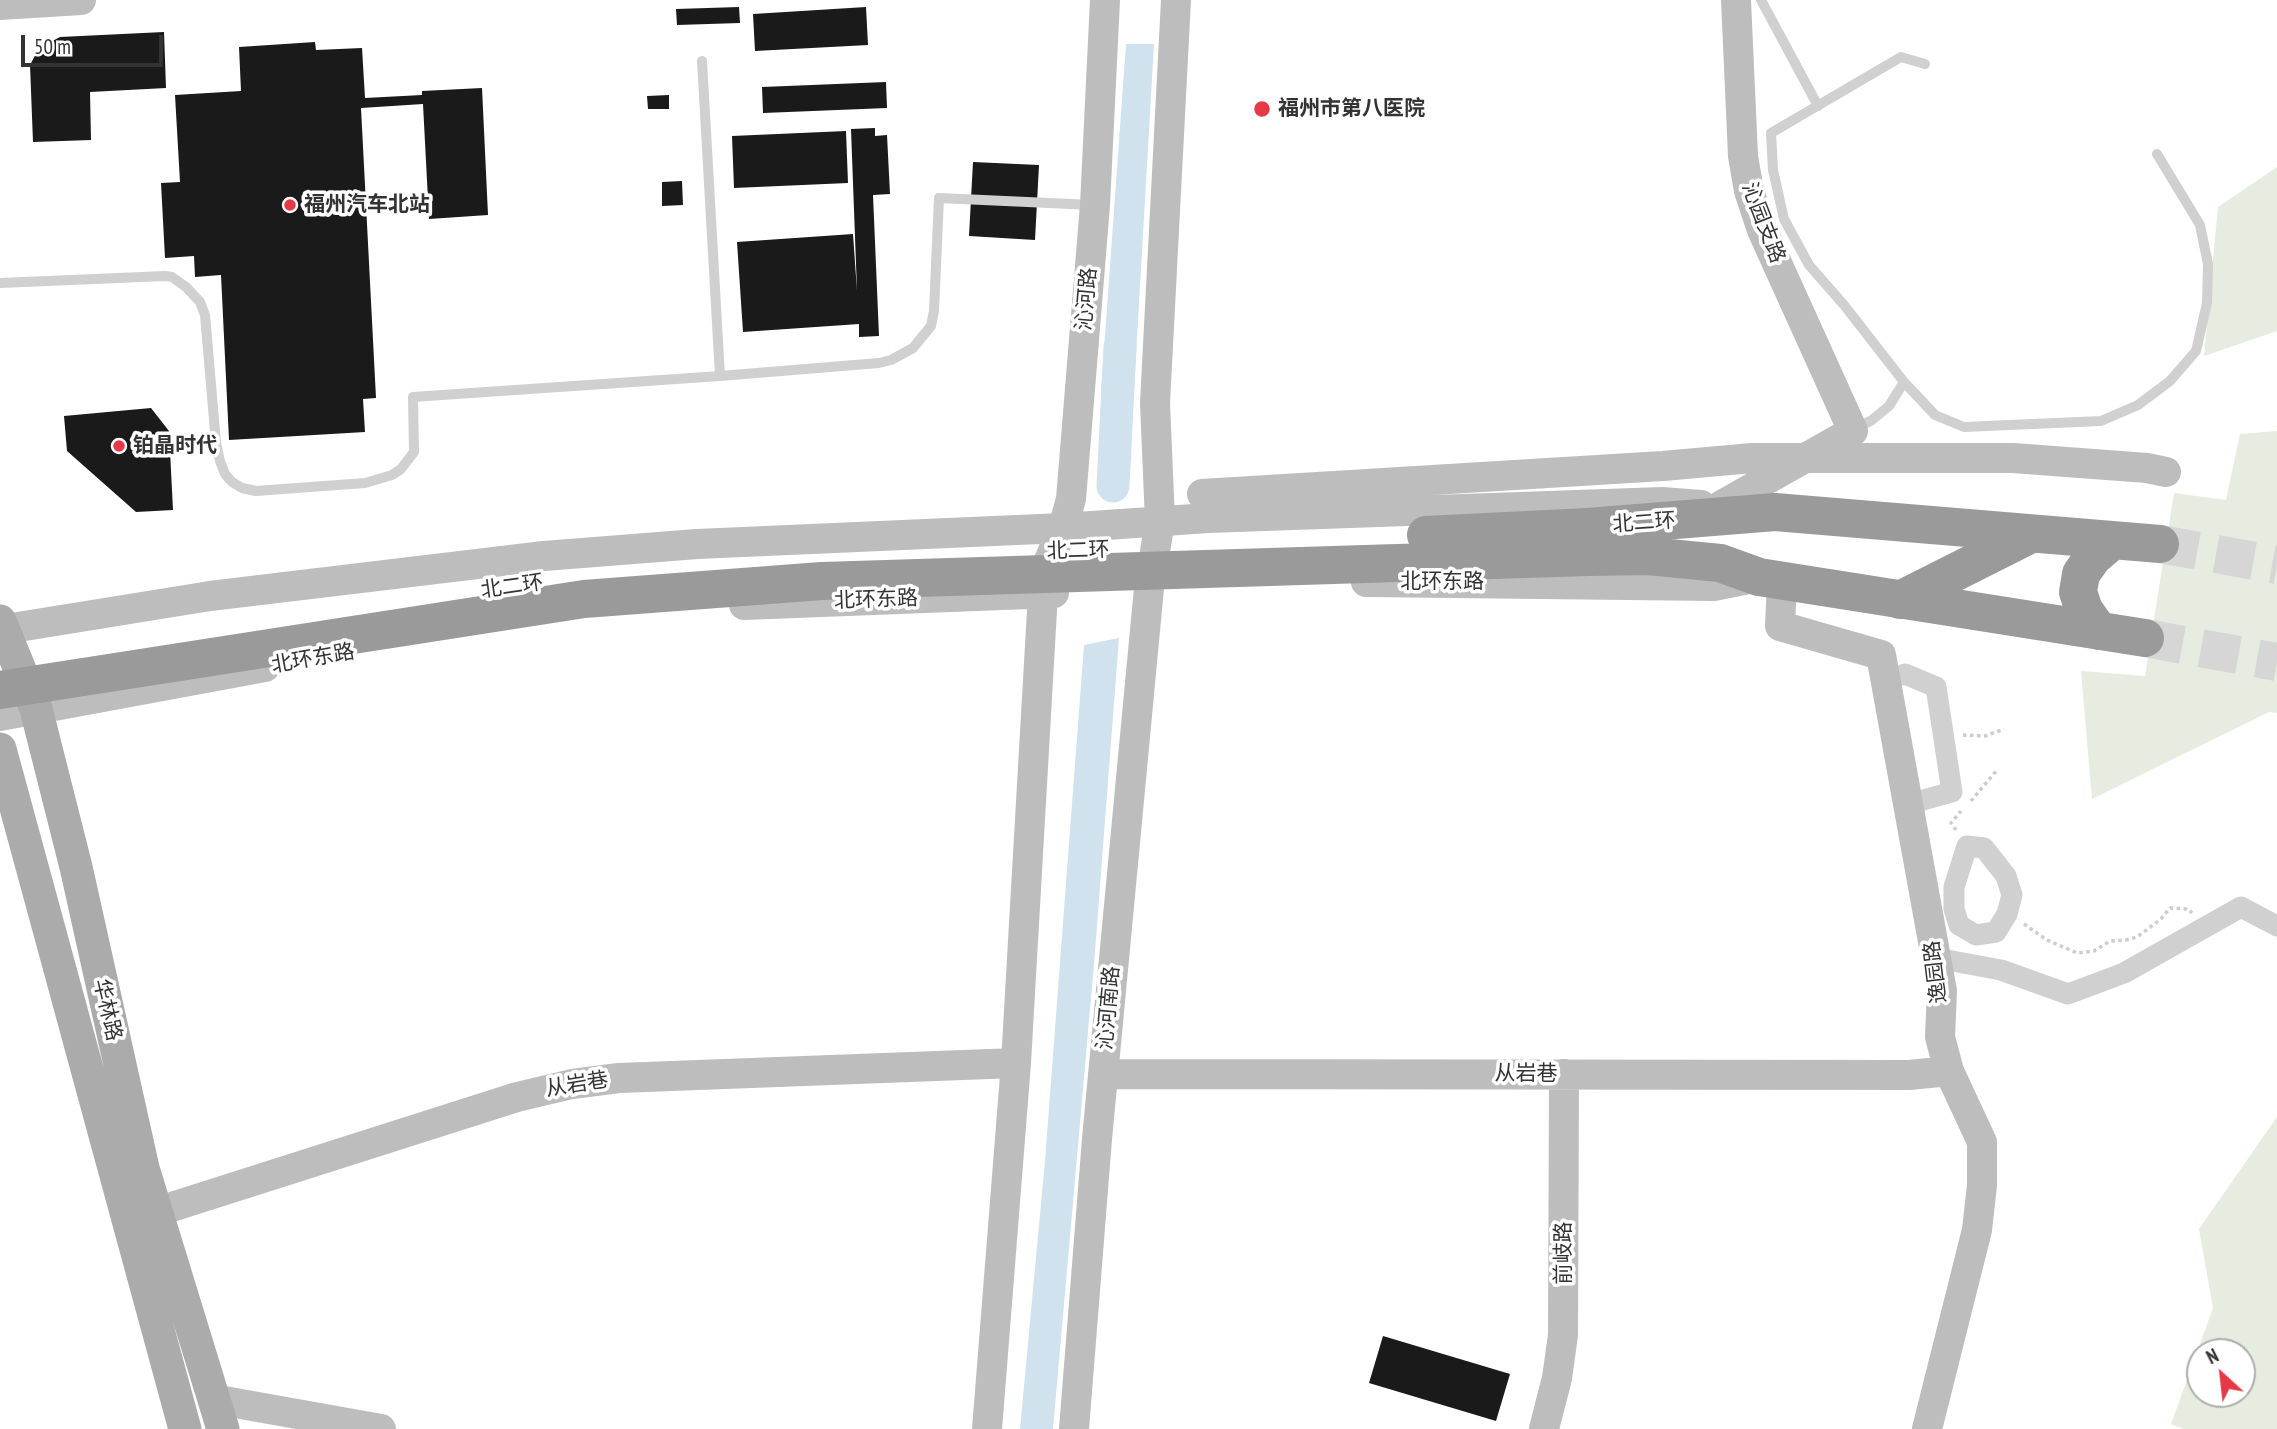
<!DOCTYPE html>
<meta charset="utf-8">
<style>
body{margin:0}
#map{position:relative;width:2277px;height:1429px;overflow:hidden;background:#fff;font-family:"PT Sans Narrow",sans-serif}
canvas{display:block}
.north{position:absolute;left:2186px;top:1338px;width:70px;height:70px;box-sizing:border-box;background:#fff;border:2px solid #adadad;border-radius:50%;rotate:333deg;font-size:19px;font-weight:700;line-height:28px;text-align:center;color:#333}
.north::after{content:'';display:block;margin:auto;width:24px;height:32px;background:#e63946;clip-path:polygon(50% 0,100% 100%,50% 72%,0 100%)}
.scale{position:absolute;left:21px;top:35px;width:142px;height:32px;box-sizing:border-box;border:4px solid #333;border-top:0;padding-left:9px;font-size:21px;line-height:24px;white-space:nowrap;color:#333;-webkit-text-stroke:5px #fff;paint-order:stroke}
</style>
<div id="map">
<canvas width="2277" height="1429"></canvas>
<div class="north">N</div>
<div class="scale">50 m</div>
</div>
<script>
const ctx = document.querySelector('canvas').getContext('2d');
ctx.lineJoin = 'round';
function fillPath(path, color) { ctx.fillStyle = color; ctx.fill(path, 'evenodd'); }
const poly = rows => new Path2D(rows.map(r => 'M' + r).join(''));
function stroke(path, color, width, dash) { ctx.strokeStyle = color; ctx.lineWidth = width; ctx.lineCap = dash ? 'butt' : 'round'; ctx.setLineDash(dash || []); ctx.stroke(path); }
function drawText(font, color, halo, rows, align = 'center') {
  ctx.font = font + ' "PT Sans Narrow","Noto Sans SC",sans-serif'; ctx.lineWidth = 7; ctx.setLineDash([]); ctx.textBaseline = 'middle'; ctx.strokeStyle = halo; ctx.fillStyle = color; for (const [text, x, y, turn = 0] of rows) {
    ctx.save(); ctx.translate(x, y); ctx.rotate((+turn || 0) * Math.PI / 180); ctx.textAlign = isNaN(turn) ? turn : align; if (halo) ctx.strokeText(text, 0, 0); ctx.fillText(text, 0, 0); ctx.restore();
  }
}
fillPath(poly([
 [2277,167,2277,331,2204,356,2218,207],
 [2277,431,2277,713,2269,712,2092,799,2081,671,2145,676,2174,493,2226,500,2240,434],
 [2277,1117,2277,1429,2183,1429,2171,1424,2213,1308,2199,1229],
 [2200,1352,2242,1352,2242,1394,2200,1394]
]), '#e6ecdf');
fillPath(poly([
 [1126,44,1154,44,1134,390,1101,391],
 [1119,638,1094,964,1053,1429,1020,1429,1045,1161,1084,645]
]), '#cfe2ee');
stroke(poly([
 [1113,486,1120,347]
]), '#cfe2ee', 33);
fillPath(poly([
 [739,7,740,23,677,25,676,9],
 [866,7,868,45,755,51,753,14],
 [164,32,166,88,90,92,91,140,33,142,30,65,39,48,60,37],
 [315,42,316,50,362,48,365,98,422,95,422,91,482,88,488,215,429,219,423,104,361,108,376,398,363,399,365,432,229,440,221,275,195,277,194,256,165,258,161,183,180,182,175,95,241,91,239,47],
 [886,82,887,108,763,113,762,87],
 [669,95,669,109,648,109,647,96],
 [875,128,875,136,887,135,890,194,873,195,879,336,859,337,859,324,743,332,737,242,853,234,857,291,851,129],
 [846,131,848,183,734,188,732,136],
 [973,162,1039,165,1035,240,969,236],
 [682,181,683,205,662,206,662,182],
 [151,408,169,431,173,510,136,512,67,451,64,416],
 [1383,1336,1510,1374,1496,1421,1369,1383]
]), '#1a1a1a');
stroke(poly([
 [2160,544,2277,565],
 [2145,638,2277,662]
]), '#d6d6d6', 38, [38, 19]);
stroke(poly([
 [1963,735,1985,736,2004,729],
 [1971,801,1997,770],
 [1956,830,1951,823,1961,811],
 [2024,924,2047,940,2077,953,2094,951,2110,941,2126,940,2137,937,2161,919,2170,908,2188,909,2192,913]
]), '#cdcdcd', 3.5, [3.5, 3.5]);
stroke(poly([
 [1761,0,1818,106],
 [1925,64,1901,57,1771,133,1773,170,1784,219,1809,265,1844,305,1904,382,1935,415,1964,427,2101,421,2138,405,2170,381,2196,351,2207,303,2208,264,2200,225,2157,154],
 [0,283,165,276,172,277,186,287,200,302,205,315,216,443,220,461,225,474,232,482,242,488,256,491,365,483,392,475,401,469,414,452,413,397,720,376,702,61],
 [720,376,879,363,891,360,913,348,931,326,934,311,939,198,1093,205],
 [1855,429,1872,420,1889,406,1904,382]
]), '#d0d0d0', 10);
stroke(poly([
 [1887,679,1905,674,1936,687,1952,792,1909,804],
 [1967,846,1984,848,2006,876,2012,895,2007,914,1996,932,1976,935,1959,925,1954,909,1954,887,1967,846],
 [1936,958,2001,970,2068,994,2124,973,2241,907,2277,926]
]), '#d0d0d0', 21);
stroke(poly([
 [0,5,81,0],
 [1202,494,1663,466,1752,458,2013,458,2147,468,2166,472],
 [1720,506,1853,431,1762,230,1749,191,1743,156,1736,0],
 [1782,581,1780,626,1881,655,1942,991,1940,1037,1949,1071,1982,1142,1982,1185,1977,1230,1927,1429],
 [1366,582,1714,586,1759,577],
 [744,605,1054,593],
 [0,630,210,596,544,556,697,544,1063,528,1208,518,1662,502,1701,505],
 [0,716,265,667],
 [1103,1074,1909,1075,1949,1071],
 [156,1212,517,1097,572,1084,619,1078,1016,1063],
 [213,1399,381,1429],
 [987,1429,1016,1063,1043,593,1047,565,1063,528,1071,499,1095,205,1105,0],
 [1074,1429,1097,1139,1149,588,1160,521,1155,403,1176,0],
 [1544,1429,1557,1378,1563,1335,1564,1074]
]), '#bdbdbd', 30);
stroke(poly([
 [0,621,36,709,76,867,143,1168,223,1429],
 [0,749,185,1429]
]), '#ababab', 33);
stroke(poly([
 [1588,527,1775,512,2160,544],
 [1589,557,1648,556,1720,563,1759,577,2145,638],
 [1900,600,2031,534],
 [2099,631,2084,610,2078,592,2081,574,2093,557,2113,540]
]), '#9a9a9a', 38);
stroke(poly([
 [1426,535,1588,527],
 [0,690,584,599,822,581,1589,557]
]), '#9a9a9a', 38);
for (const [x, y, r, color] of [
 [1262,109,9,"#e63946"],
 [290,205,7,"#e63946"],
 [119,446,7,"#e63946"]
]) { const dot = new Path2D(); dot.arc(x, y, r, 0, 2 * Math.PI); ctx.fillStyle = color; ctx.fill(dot); stroke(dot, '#fff', 2.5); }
drawText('bold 21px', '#333', '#fff', [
 ["福州市第八医院",1278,109],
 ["福州汽车北站",304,205],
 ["铂晶时代",133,446]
], 'left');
drawText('21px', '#333', '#fff', [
 ["沁园支路",1763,223,69],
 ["沁河路",1087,299,-85],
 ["北二环",1644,523,-4],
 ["北二环",1078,551,-2],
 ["北环东路",1442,582],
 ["北二环",512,587,-8],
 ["北环东路",876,600,-2],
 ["北环东路",313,659,-10],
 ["逸园路",1936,972,-97],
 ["沁河南路",1109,1008,-85],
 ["华林路",107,1010,77],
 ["从岩巷",1526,1074],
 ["从岩巷",577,1085,-9],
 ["前岐路",1564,1253,-90]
]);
</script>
